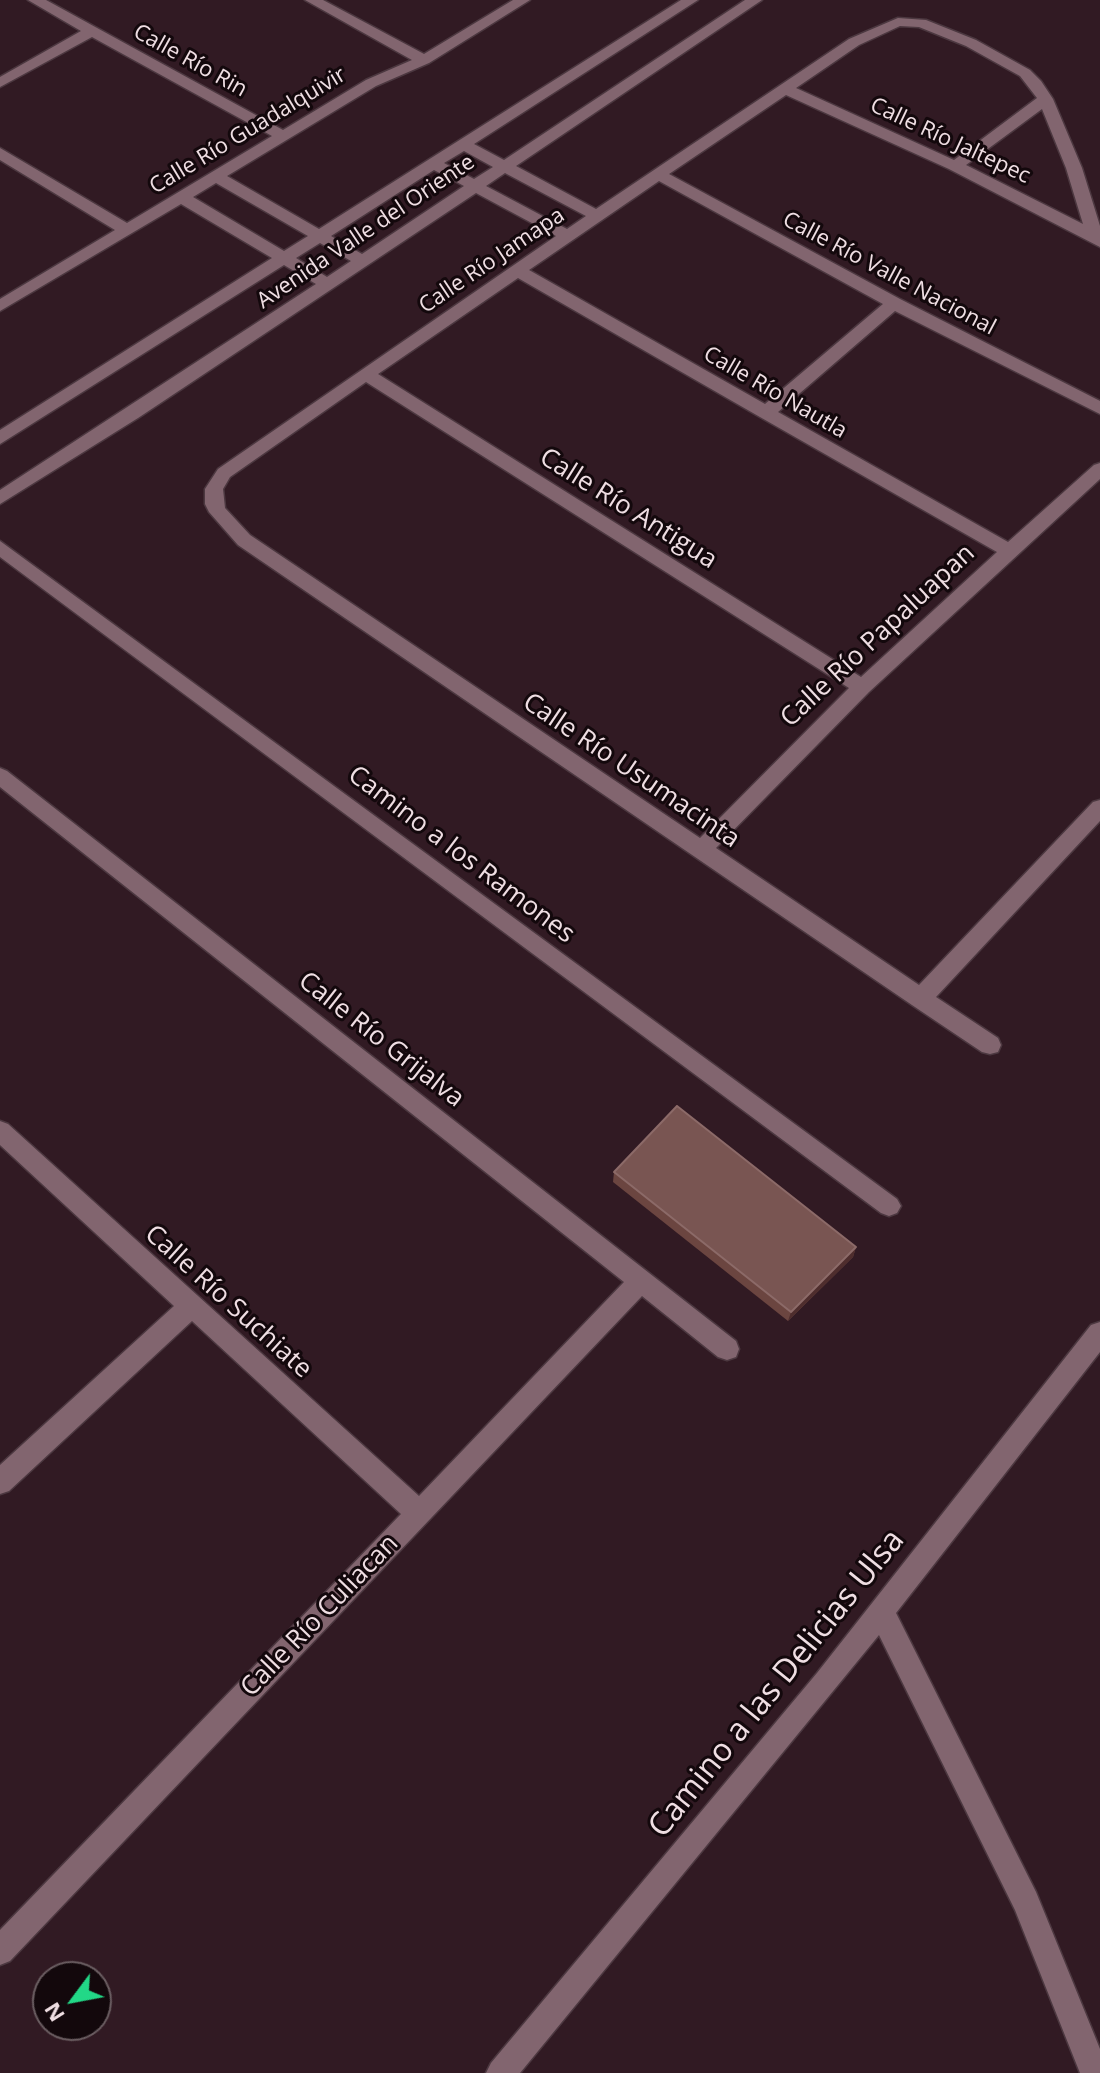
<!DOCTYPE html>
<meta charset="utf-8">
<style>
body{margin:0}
#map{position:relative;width:1100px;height:2073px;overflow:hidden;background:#311a23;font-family:"Open Sans",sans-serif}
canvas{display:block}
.north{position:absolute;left:32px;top:1961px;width:80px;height:80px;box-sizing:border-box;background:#13080c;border:2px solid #6b5e62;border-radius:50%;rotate:238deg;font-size:22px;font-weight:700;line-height:32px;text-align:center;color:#efdee3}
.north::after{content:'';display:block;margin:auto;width:28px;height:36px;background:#22d887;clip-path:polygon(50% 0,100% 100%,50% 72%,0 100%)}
</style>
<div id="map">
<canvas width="1100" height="2073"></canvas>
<div class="north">N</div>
</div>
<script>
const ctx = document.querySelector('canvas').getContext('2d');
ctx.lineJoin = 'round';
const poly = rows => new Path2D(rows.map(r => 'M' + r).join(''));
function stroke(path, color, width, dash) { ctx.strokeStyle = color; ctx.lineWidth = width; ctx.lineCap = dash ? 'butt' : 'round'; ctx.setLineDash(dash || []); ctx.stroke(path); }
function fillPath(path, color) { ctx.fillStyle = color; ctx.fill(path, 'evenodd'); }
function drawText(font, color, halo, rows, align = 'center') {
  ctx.font = font + ' "Open Sans",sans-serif'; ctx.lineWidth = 6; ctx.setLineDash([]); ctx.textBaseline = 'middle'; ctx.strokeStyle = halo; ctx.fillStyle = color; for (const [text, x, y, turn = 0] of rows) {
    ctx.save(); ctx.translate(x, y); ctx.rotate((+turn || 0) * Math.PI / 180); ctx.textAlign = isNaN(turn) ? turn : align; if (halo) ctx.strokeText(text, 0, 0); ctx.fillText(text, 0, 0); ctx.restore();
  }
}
const minor = poly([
 [28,0,46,0,283,130,366,80,412,60,305,0,323,0,424,54,513,0,530,0,429,63,376,86,227,176,319,229,681,0,698,0,474,144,504,160,745,0,762,0,516,166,596,209,849,39,898,18,926,20,976,40,1030,70,1041,81,1053,99,1082,168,1100,226,1100,247,949,169,786,95,669,174,900,299,1100,401,1100,414,895,311,778,412,1008,542,1094,465,1100,463,1100,479,869,692,716,848,919,985,1093,802,1100,800,1100,821,936,997,998,1038,1001,1045,998,1052,990,1054,982,1052,912,1005,238,545,209,512,205,504,205,489,218,469,556,236,476,193,138,418,0,504,0,490,316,284,284,265,0,444,0,430,272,258,181,204,0,311,0,299,115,230,0,160,0,148,127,223,272,136,92,37,0,87,0,77,81,31,28,0],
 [900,26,919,27,966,46,1020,76,1037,98,954,160,796,88,859,45,900,26],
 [1042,109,1066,168,1083,224,966,165,1042,109],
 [464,151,493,167,474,179,444,163,464,151],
 [434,170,464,186,362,254,331,236,434,170],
 [505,173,586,216,567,229,486,186,505,173],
 [659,181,883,304,765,404,529,270,659,181],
 [216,183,308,236,284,251,193,197,216,183],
 [320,243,351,261,327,277,296,258,320,243],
 [518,278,760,417,997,552,861,677,378,374,518,278],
 [366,382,849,688,700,838,250,535,225,508,223,489,230,477,366,382],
 [0,541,897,1199,901,1206,897,1213,889,1216,881,1213,0,557,0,541],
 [0,768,7,771,736,1341,739,1349,736,1357,727,1360,718,1357,642,1296,10,1961,0,1965,0,1930,401,1514,192,1321,9,1491,0,1494,0,1465,174,1306,0,1145,0,1121,8,1124,419,1496,624,1282,0,787,0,768],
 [1100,1322,1100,1352,896,1613,1036,1892,1100,2049,1100,2073,1080,2073,1015,1910,879,1635,520,2073,486,2073,491,2063,817,1673,1091,1325,1100,1322]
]);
stroke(minor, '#4c3840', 3);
fillPath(minor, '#82656f');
fillPath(poly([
 [614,1172,856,1247,853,1257,788,1321,613,1182]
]), '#6b4540');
fillPath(poly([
 [856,1247,853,1257,788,1321,791,1312]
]), '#4e2d2d');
const building = poly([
 [677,1106,856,1247,791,1312,614,1172,677,1106]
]);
fillPath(building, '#795552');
stroke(building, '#8c6a68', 2);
drawText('22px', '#efdee3', '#13080c', [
 ["Calle Río Rin",190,61,29],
 ["Calle Río Guadalquivir",248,131,-31],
 ["Calle Río Jaltepec",950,141,25],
 ["Avenida Valle del Oriente",366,232,-34],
 ["Calle Río Jamapa",492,261,-34],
 ["Calle Río Valle Nacional",889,274,28],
 ["Calle Río Nautla",775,393,30]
]);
drawText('26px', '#efdee3', '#13080c', [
 ["Calle Río Antigua",628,509,32],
 ["Calle Río Papaluapan",878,636,-43],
 ["Calle Río Usumacinta",631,771,34],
 ["Camino a los Ramones",461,855,37],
 ["Calle Río Grijalva",381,1040,38],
 ["Calle Río Suchiate",228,1302,42],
 ["Calle Río Culiacan",320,1616,-46]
]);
drawText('32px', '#efdee3', '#13080c', [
 ["Camino a las Delicias Ulsa",777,1684,-51]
]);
</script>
